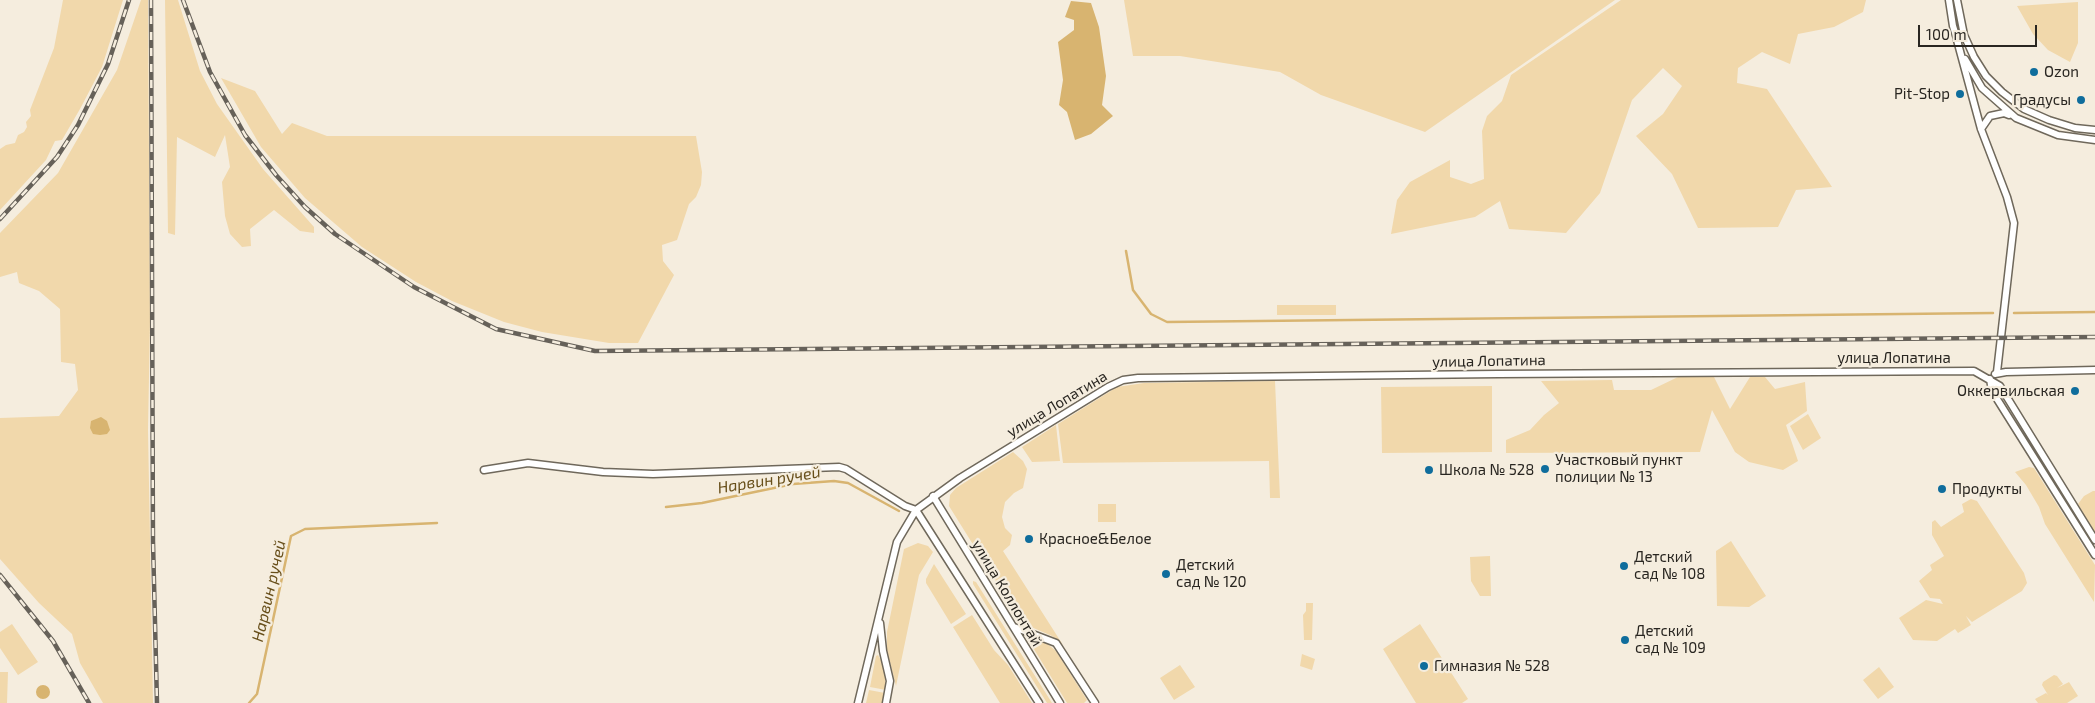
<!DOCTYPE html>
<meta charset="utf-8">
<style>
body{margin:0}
#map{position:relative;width:2095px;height:703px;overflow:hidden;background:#f5edde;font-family:"Exo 2",sans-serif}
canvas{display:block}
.scale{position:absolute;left:1918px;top:25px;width:119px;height:22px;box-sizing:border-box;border:2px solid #292621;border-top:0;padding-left:6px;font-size:15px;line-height:18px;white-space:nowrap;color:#292621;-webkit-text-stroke:4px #f5edde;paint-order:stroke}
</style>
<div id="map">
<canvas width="2095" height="703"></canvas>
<div class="scale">100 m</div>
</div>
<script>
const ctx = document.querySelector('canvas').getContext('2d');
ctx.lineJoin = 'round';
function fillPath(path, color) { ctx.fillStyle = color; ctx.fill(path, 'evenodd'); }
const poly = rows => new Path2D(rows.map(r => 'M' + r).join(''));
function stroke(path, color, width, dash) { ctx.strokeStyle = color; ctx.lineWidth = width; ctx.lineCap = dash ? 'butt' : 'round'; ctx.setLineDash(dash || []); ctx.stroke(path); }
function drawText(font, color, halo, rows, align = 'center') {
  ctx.font = font + ' "Exo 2",sans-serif'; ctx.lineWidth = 4.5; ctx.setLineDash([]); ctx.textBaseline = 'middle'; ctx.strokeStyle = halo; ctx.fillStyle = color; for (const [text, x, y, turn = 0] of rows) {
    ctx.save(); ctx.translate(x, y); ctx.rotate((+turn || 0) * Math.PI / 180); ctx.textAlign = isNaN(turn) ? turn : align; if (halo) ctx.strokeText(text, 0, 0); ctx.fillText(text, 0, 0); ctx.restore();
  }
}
fillPath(poly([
 [63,0,123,0,102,67,80,109,62,140,55,141,46,160,0,210,0,149,6,145,15,143,18,135,24,132,27,127,26,122,31,116,30,110,54,48],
 [141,0,148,0,150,322,148,430,153,703,103,703,80,663,72,634,39,603,0,559,0,418,59,416,78,390,75,364,61,362,60,309,39,291,19,283,17,272,0,277,0,233,58,173,117,70],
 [165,0,178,0,200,71,217,104,263,169,314,227,314,233,300,231,274,210,250,229,251,246,242,247,230,234,225,216,222,182,230,167,225,135,215,157,177,137,175,235,168,233],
 [1124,0,1615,0,1425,132,1321,95,1280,72,1180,56,1133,56],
 [1621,0,1866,0,1863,12,1834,27,1798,34,1790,64,1762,52,1738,68,1737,83,1767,89,1832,187,1796,190,1778,227,1698,228,1672,174,1636,136,1663,114,1682,86,1663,68,1632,100,1600,193,1566,233,1509,229,1500,201,1475,217,1391,234,1397,200,1410,182,1450,160,1450,177,1471,184,1484,179,1482,131,1487,116,1502,101,1511,75],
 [2078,2,2078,43,2070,62,2048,50,2033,34,2017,6],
 [221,78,255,91,282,134,292,123,327,136,696,136,702,172,701,185,696,197,689,204,677,240,662,245,663,261,674,275,638,343,609,343,542,332,504,322,452,301,416,282,362,247,305,198,261,147],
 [1277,305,1336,305,1336,315,1277,315],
 [1678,377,1714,377,1730,409,1750,377,1765,377,1775,389,1805,382,1807,411,1786,425,1798,461,1783,470,1749,462,1735,452,1712,410,1700,452,1506,453,1506,440,1530,430,1544,415,1559,403,1541,381,1612,380,1614,390,1651,390],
 [1275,381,1280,498,1270,498,1269,461,1063,463,1058,424,1117,387,1144,383],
 [1492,386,1492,452,1382,453,1381,387],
 [1808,414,1821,438,1803,450,1790,426],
 [1056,425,1060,461,1032,462,1022,447],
 [1013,452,1023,461,1027,469,1023,488,1014,493,1005,502,1002,517,1005,528,1012,535,1010,545,1003,551,1063,645,1052,636,1022,623,949,506,950,495,956,488],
 [2029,467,2034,468,2095,565,2094,602,2045,524,2039,507,2026,485,2015,472],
 [2093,491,2095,491,2095,533,2078,504,2084,496],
 [1971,499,1977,501,2024,573,2027,583,2022,591,1972,622,1966,616,1971,625,1958,633,1955,629,1937,641,1913,640,1899,618,1926,600,1943,604,1940,599,1930,598,1919,581,1932,570,1930,565,1944,556,1932,535,1932,522,1935,520,1941,527,1964,512,1962,504],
 [1098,504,1116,504,1116,522,1098,522],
 [1731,541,1766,596,1749,607,1717,606,1716,551],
 [918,543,928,546,933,552,919,575,896,686,887,650,887,632,904,549],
 [1490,556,1491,596,1480,596,1471,581,1470,557],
 [934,564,966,614,951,624,926,583,926,579],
 [973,581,976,582,1052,703,1047,703,973,584],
 [1306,603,1313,603,1312,640,1304,640,1303,615,1306,611],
 [972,615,994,650,1008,665,1032,703,1000,703,953,627],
 [12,624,38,662,18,675,0,648,0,632],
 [1420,624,1468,699,1462,703,1416,703,1383,649],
 [1031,637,1044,641,1056,651,1087,700,1084,703,1067,703,1029,641,1028,638],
 [1302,654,1315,659,1312,670,1300,666],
 [878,655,884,666,886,690,870,687,876,656],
 [1180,665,1195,687,1174,700,1160,678],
 [1879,667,1894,687,1878,699,1863,680],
 [0,672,8,672,7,703,0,703],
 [2054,675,2057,676,2063,684,2057,688,2069,682,2078,696,2067,703,2038,703,2035,699,2046,693,2048,695,2042,685,2043,682],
 [869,690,885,693,883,703,866,703]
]), '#f1d8ab');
fillPath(poly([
 [1071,1,1091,3,1099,27,1106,76,1102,105,1113,116,1091,134,1075,140,1067,112,1059,105,1063,80,1058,42,1074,30,1074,20,1065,17],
 [101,417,107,421,110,430,107,434,100,435,93,434,90,428,91,421],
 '36 692a7 7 0 1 1 14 0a7 7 0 1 1-14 0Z'
]), '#d8b470');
stroke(poly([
 [1126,251,1133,290,1151,314,1167,322,1993,313],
 [2014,313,2095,312],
 [666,507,702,503,793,484,834,481,848,483,899,511],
 [249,703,257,694,291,536,305,529,437,523]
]), '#d8b470', 2.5);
const minor = poly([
 [1949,0,1953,26,1958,42],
 [1957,0,1964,35,1974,57,1986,76,2002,92,2024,109,2049,120,2075,128,2095,130],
 [1957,40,1981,129,2007,197,2014,223,1997,372],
 [1965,59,1982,88,2016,118,2058,135,2095,140],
 [1981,129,1990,116,2004,113,2009,115],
 [1995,374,2006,372,2095,370],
 [1990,379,1992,391,2095,555],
 [484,470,528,463,603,472,653,474,839,467,846,469,905,506,916,510],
 [933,496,1060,703],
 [916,510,1039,703],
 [880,623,883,651,890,681,886,703],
 [1014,627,1056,643,1095,703],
 [858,703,897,542,916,510,960,478,1108,387,1123,380,1138,378,1498,374,1974,371,2000,386,2095,540]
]);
stroke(minor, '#6f685b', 9);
stroke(minor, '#fff', 6);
const rail = poly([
 [151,0,153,542,157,703],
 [183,0,210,72,245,135,276,175,305,207,335,234,414,287,496,329,595,351,2095,337],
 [0,219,57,157,78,125,108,64,129,0],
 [0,575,53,641,89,703]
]);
stroke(rail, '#666159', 4.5);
stroke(rail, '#f5edde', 2.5, [8]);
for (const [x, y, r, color] of [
 [2034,72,5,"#0f6d9c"],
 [1960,94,5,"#0f6d9c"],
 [2081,100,5,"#0f6d9c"],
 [2075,391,5,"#0f6d9c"],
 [1545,469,5,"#0f6d9c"],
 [1429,470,5,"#0f6d9c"],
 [1942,489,5,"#0f6d9c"],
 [1029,539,5,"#0f6d9c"],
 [1624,566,5,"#0f6d9c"],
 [1166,574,5,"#0f6d9c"],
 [1625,640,5,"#0f6d9c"],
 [1424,666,5,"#0f6d9c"]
]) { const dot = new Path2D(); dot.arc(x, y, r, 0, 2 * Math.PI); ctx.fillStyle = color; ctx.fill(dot); stroke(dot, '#f5edde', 2); }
drawText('15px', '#292621', '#f5edde', [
 ["Ozon",2044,72],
 ["Pit-Stop",1950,94,"right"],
 ["Градусы",2071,100,"right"],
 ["Оккервильская",2065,391,"right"],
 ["Участковый пункт",1555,460],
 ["полиции № 13",1555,477],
 ["Школа № 528",1439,470],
 ["Продукты",1952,489],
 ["Красное&Белое",1039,539],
 ["Детский",1634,557],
 ["сад № 108",1634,574],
 ["Детский",1176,565],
 ["сад № 120",1176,582],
 ["Детский",1635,631],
 ["сад № 109",1635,648],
 ["Гимназия № 528",1434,666]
], 'left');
drawText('15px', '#292621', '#f5edde', [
 ["улица Лопатина",1894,358],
 ["улица Лопатина",1489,361,-1],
 ["улица Лопатина",1057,404,-31],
 ["улица Коллонтай",1007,593,59]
]);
drawText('italic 16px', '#684f1b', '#f5edde', [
 ["Нарвин ручей",769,480,-9],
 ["Нарвин ручей",269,591,-77]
]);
</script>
